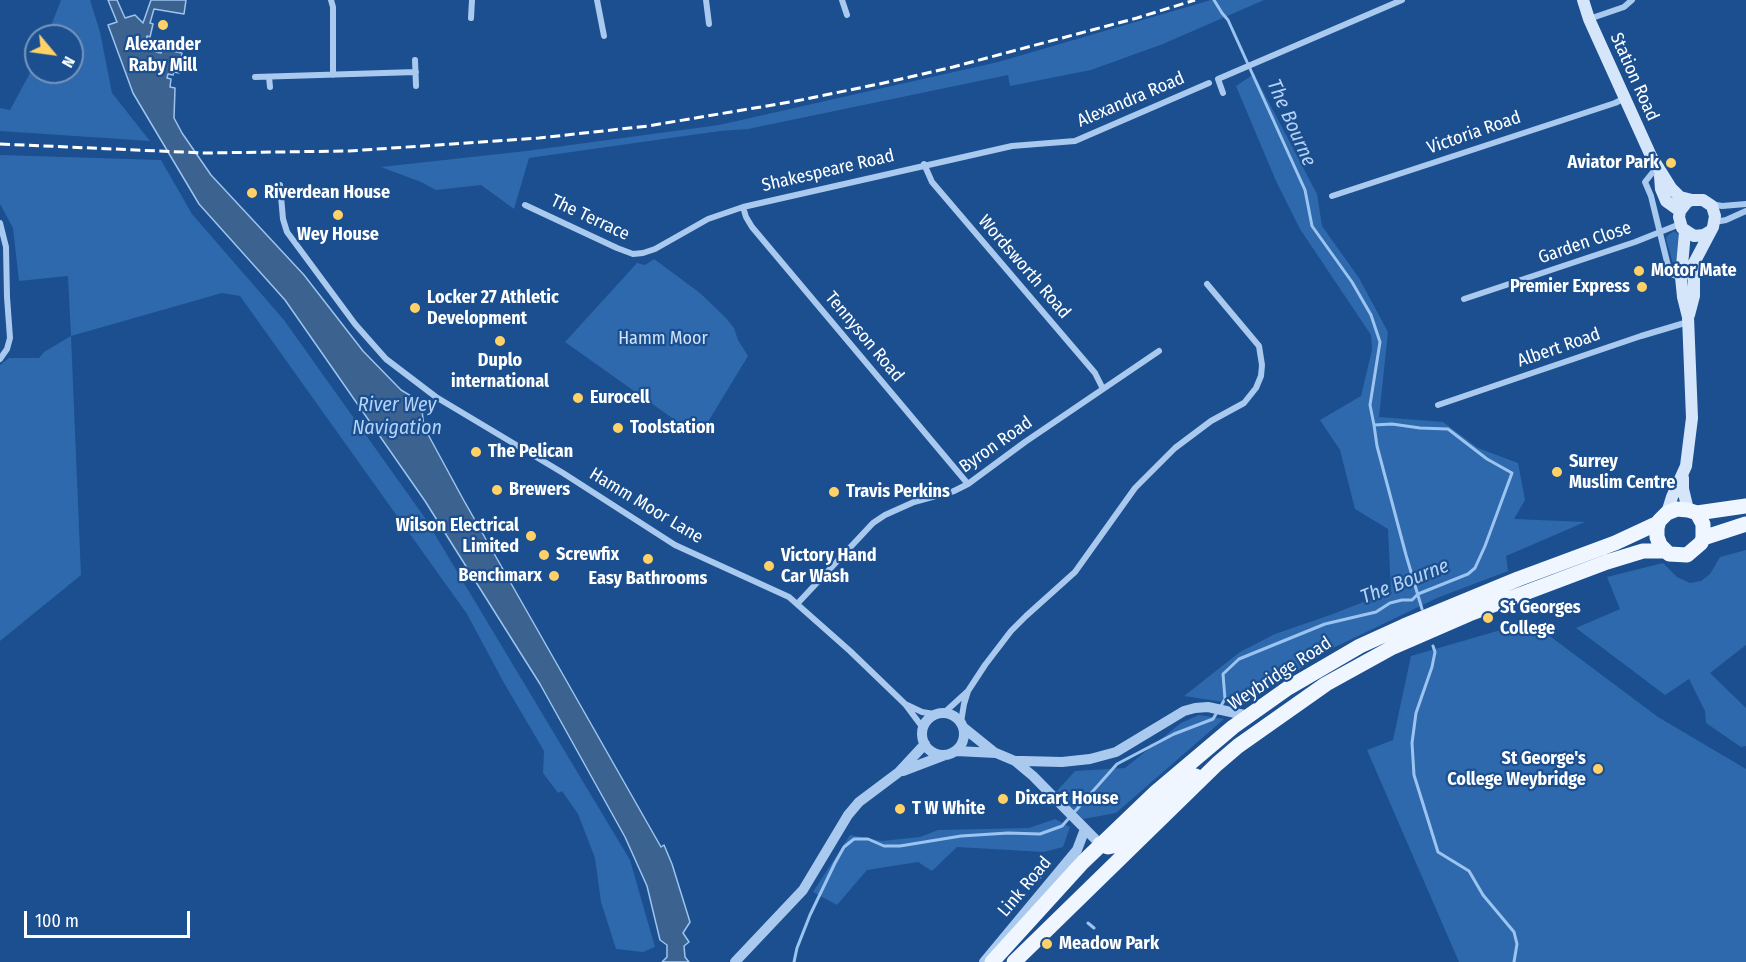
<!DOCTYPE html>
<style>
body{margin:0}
#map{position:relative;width:1746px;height:962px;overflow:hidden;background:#1b4f8f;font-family:"Fira Sans Condensed",sans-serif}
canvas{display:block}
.north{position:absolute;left:24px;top:24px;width:60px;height:60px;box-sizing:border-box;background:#1b4f8f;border:2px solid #7695bc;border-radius:50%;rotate:119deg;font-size:16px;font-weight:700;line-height:24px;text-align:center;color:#fff}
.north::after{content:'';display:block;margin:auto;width:21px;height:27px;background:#ffd166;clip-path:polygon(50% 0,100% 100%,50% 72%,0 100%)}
.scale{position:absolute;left:24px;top:911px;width:166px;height:27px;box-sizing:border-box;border:3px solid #fff;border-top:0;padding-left:8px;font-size:18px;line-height:21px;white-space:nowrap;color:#fff;-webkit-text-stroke:4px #1b4f8f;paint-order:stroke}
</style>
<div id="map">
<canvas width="1746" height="962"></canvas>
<div class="north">N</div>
<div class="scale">100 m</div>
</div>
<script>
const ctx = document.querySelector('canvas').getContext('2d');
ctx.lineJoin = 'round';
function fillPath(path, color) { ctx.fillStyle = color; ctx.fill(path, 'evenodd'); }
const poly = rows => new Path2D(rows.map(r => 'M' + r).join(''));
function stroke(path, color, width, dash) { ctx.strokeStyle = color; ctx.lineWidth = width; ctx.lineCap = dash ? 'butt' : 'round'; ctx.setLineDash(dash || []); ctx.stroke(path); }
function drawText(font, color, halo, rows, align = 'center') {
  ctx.font = font + ' "Fira Sans Condensed",sans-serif'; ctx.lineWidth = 4.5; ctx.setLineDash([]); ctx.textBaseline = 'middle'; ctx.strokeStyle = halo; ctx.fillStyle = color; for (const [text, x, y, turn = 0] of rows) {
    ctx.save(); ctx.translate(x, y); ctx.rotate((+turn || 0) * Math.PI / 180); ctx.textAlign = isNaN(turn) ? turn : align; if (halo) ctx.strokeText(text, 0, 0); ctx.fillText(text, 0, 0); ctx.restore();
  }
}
fillPath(poly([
 [61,0,90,0,100,32,112,93,150,141,0,131,0,108,10,110,36,62,36,72,72,72,72,36,47,36],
 [1211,0,1264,0,1163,44,1091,70,1010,86,1008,75,748,129,720,131,529,158,514,209,481,185,436,190,421,182,381,167,526,151,719,125,998,62],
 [1254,74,1317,194,1322,226,1359,278,1388,332,1379,417,1443,422,1478,448,1518,463,1525,500,1514,519,1585,522,1506,556,1508,571,1437,598,1331,649,1243,705,1184,696,1240,652,1275,634,1333,614,1391,591,1388,529,1355,509,1340,450,1320,420,1361,396,1372,350,1371,335,1300,229,1276,181,1236,86],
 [0,155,161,160,192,214,284,320,425,518,630,860,655,947,643,952,616,949,601,902,595,858,578,814,562,791,558,793,543,773,544,751,504,683,467,614,240,296,222,293,71,336,81,575,0,641,0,365,9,358,39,358,44,352,71,336,68,276,19,281,13,228,0,204],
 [1674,231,1679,234,1676,265,1674,267,1666,239,1667,236],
 [654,259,700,293,726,318,734,328,738,340,748,356,700,435,675,420,565,342,637,263,645,265],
 [1746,550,1746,645,1710,673,1746,708,1746,746,1741,747,1706,723,1705,711,1689,679,1665,695,1576,628,1620,609,1607,577,1663,563,1677,577,1690,583,1701,581,1710,574,1720,557],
 [1518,625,1543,631,1658,717,1746,769,1746,962,1459,962,1367,750,1393,740,1411,656],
 [1199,715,1224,719,1116,813,1083,819,1056,792,1075,771,1125,768,1181,723],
 [1055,819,1070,827,1063,847,1044,852,957,847,932,871,918,862,867,870,837,905,813,892,850,835,882,841,920,837,938,830,1029,828]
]), '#2e69ad');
const water = poly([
 [108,0,117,0,125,18,135,15,143,23,151,0,186,0,184,14,154,9,150,23,153,24,150,37,147,36,145,46,156,49,156,52,161,53,162,49,182,53,179,73,174,72,173,75,168,74,167,78,171,79,170,87,175,88,174,118,182,133,211,175,304,275,363,351,401,390,421,402,424,427,463,499,661,847,664,845,672,864,690,922,683,933,689,942,684,946,685,957,689,962,662,962,667,957,667,945,660,940,647,886,625,837,540,684,425,501,285,300,199,204,133,93,108,25,117,22,108,0]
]);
fillPath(water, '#3c6290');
stroke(water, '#9cc4f0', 1.5);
stroke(poly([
 [1374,425,1377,446,1406,555,1422,609],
 [1433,646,1435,652,1432,667,1416,713,1412,743,1414,775,1438,852,1469,871,1483,895,1514,932,1517,944,1514,962],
 [1039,869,1040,877],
 [1088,923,1094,928],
 [794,962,797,948,810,915,835,863,844,847,854,839,868,839,884,846,900,846,961,836,1008,833,1040,834,1062,826,1117,764,1174,734,1213,719,1225,699,1223,674,1239,659,1325,624,1376,612,1390,603,1402,600,1412,600,1418,594,1468,574,1475,568,1485,546,1512,473,1487,459,1448,429,1420,428,1392,424,1374,425,1370,405,1380,342,1371,315,1352,282,1312,226,1305,190,1228,20,1222,13,1214,0]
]), '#9cc4f0', 3);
stroke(poly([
 [331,0,333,7,333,75],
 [597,0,604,36],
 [706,0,709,24],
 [842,0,847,15],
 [471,18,472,0],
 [1589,19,1624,7,1632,0],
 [415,60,416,86],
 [255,77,416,72],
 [269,77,270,87],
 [1223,93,1218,79,1402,0],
 [924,164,932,182,1095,373,1103,389],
 [1657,167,1645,182,1651,196,1670,274,1681,277,1693,276],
 [280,185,283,219,287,232,355,324,386,359,436,397,563,473,675,545,789,597,850,651,905,704,923,728],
 [1332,196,1615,103,1625,98],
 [1711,204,1722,206,1746,204],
 [525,205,617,248,633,254,643,253,655,249,708,219,743,207,1012,146,1075,141,1209,83],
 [743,207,746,217,752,227,968,484],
 [1715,222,1726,220,1746,211],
 [0,223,6,247,7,297,10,338,7,349,0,359],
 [1464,299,1635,242,1680,224],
 [1438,405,1641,336,1688,322],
 [798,603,873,523,885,515,914,502,954,491,968,484,1025,442,1159,351],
 [905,704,922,712,934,714],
 [945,712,968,691],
 [961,722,964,704,968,691,985,665,1011,631,1026,616,1075,572,1135,488,1175,448,1211,421,1244,403,1256,388,1261,376,1262,365,1259,346,1207,284]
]), '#a9c9ee', 6);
stroke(poly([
 '922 734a21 21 0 1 1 42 0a21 21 0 1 1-42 0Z',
 [964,728,995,753],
 [956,751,996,753,1015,761,1023,761,1062,762,1090,759,1116,752,1184,711,1195,708,1208,707,1249,716],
 [1015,761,1033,776,1100,844],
 [903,771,945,755],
 [735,962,803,890,848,815,859,802,899,772,925,744],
 [984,962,1077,850,1085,829]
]), '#a9c9ee', 10);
stroke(poly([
 [1583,0,1589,19,1651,156,1671,188,1680,197,1692,200],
 [1660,176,1661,189,1666,201,1680,211],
 [1689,315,1694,296,1694,263,1713,227,1715,216,1712,206,1703,200,1692,200,1687,202,1680,211,1679,217,1682,228,1694,236,1704,235,1709,232],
 [1683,478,1683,489,1688,510],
 [1667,513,1672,497,1686,466,1692,418,1688,317,1683,297,1681,277,1685,232]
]), '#d6e6fa', 12);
stroke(poly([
 [1677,509,1688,510,1697,513,1703,524,1703,538,1701,543,1687,555,1669,554,1660,545,1657,537,1657,528,1659,521,1667,513,1677,509],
 [1697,513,1746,506],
 [1703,538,1746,524],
 [1100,844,1108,847,1113,846,1174,790,1196,776],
 [992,962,1083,862,1156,792,1233,727,1288,688,1360,646,1404,626,1518,579,1615,543,1658,523],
 [1014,962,1217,764,1238,746,1326,684,1393,647,1469,614,1607,562,1643,551,1665,551]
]), '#f0f6ff', 15);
stroke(poly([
 [0,144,204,153,349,151,539,138,648,126,796,101,879,84,953,67,1137,18,1195,0]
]), '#fff', 3, [10, 4.5]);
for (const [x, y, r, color] of [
 [163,25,6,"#ffd166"],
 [1671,163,6,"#ffd166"],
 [252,193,6,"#ffd166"],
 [338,215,6,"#ffd166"],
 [1639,271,6,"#ffd166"],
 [1642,287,6,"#ffd166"],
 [415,308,6,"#ffd166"],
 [500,341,6,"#ffd166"],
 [578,398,6,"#ffd166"],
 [618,428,6,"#ffd166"],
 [476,452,6,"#ffd166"],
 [1557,472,6,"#ffd166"],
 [497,490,6,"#ffd166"],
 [834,492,6,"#ffd166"],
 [531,536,6,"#ffd166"],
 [544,555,6,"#ffd166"],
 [648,559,6,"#ffd166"],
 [769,566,6,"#ffd166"],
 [554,576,6,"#ffd166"],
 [1488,618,6,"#ffd166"],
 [1598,769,6,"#ffd166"],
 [1003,799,6,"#ffd166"],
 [900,809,6,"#ffd166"],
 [1047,944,6,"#ffd166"]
]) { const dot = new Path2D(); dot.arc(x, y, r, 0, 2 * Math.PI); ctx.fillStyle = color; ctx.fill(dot); stroke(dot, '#1b4f8f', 2); }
drawText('bold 18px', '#fff', '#1b4f8f', [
 ["Alexander",163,45,"center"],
 ["Raby Mill",163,66,"center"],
 ["Aviator Park",1659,163,"right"],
 ["Riverdean House",264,193],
 ["Wey House",338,235,"center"],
 ["Motor Mate",1651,271],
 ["Premier Express",1630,287,"right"],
 ["Locker 27 Athletic",427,298],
 ["Development",427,319],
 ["Duplo",500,361,"center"],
 ["international",500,382,"center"],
 ["Eurocell",590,398],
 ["Toolstation",630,428],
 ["The Pelican",488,452],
 ["Surrey",1569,462],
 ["Muslim Centre",1569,483],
 ["Brewers",509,490],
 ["Travis Perkins",846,492],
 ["Wilson Electrical",519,526,"right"],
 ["Limited",519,547,"right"],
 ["Screwfix",556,555],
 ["Victory Hand",781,556],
 ["Car Wash",781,577],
 ["Benchmarx",542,576,"right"],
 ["Easy Bathrooms",648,579,"center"],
 ["St Georges",1500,608],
 ["College",1500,629],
 ["St George's",1586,759,"right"],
 ["College Weybridge",1586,780,"right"],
 ["Dixcart House",1015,799],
 ["T W White",912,809],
 ["Meadow Park",1059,944]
], 'left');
drawText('18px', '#fff', '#1b4f8f', [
 ["Station Road",1634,77,66],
 ["Alexandra Road",1131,100,-23],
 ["Victoria Road",1474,133,-19],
 ["Shakespeare Road",828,171,-13],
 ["The Terrace",590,218,25],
 ["Garden Close",1585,243,-19],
 ["Wordsworth Road",1024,267,49],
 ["Tennyson Road",864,337,50],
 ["Albert Road",1559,348,-19],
 ["Byron Road",996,445,-35],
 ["Hamm Moor Lane",646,506,31],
 ["Weybridge Road",1280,674,-33],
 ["Link Road",1025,887,-50]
]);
drawText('18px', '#cfe3fa', '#1b4f8f', [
 ["Hamm Moor",663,339]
]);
drawText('italic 20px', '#b5d3f5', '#1b4f8f', [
 ["The Bourne",1291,123,66],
 ["River Wey",397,405],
 ["Navigation",397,428],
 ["The Bourne",1405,582,-21]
]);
</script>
